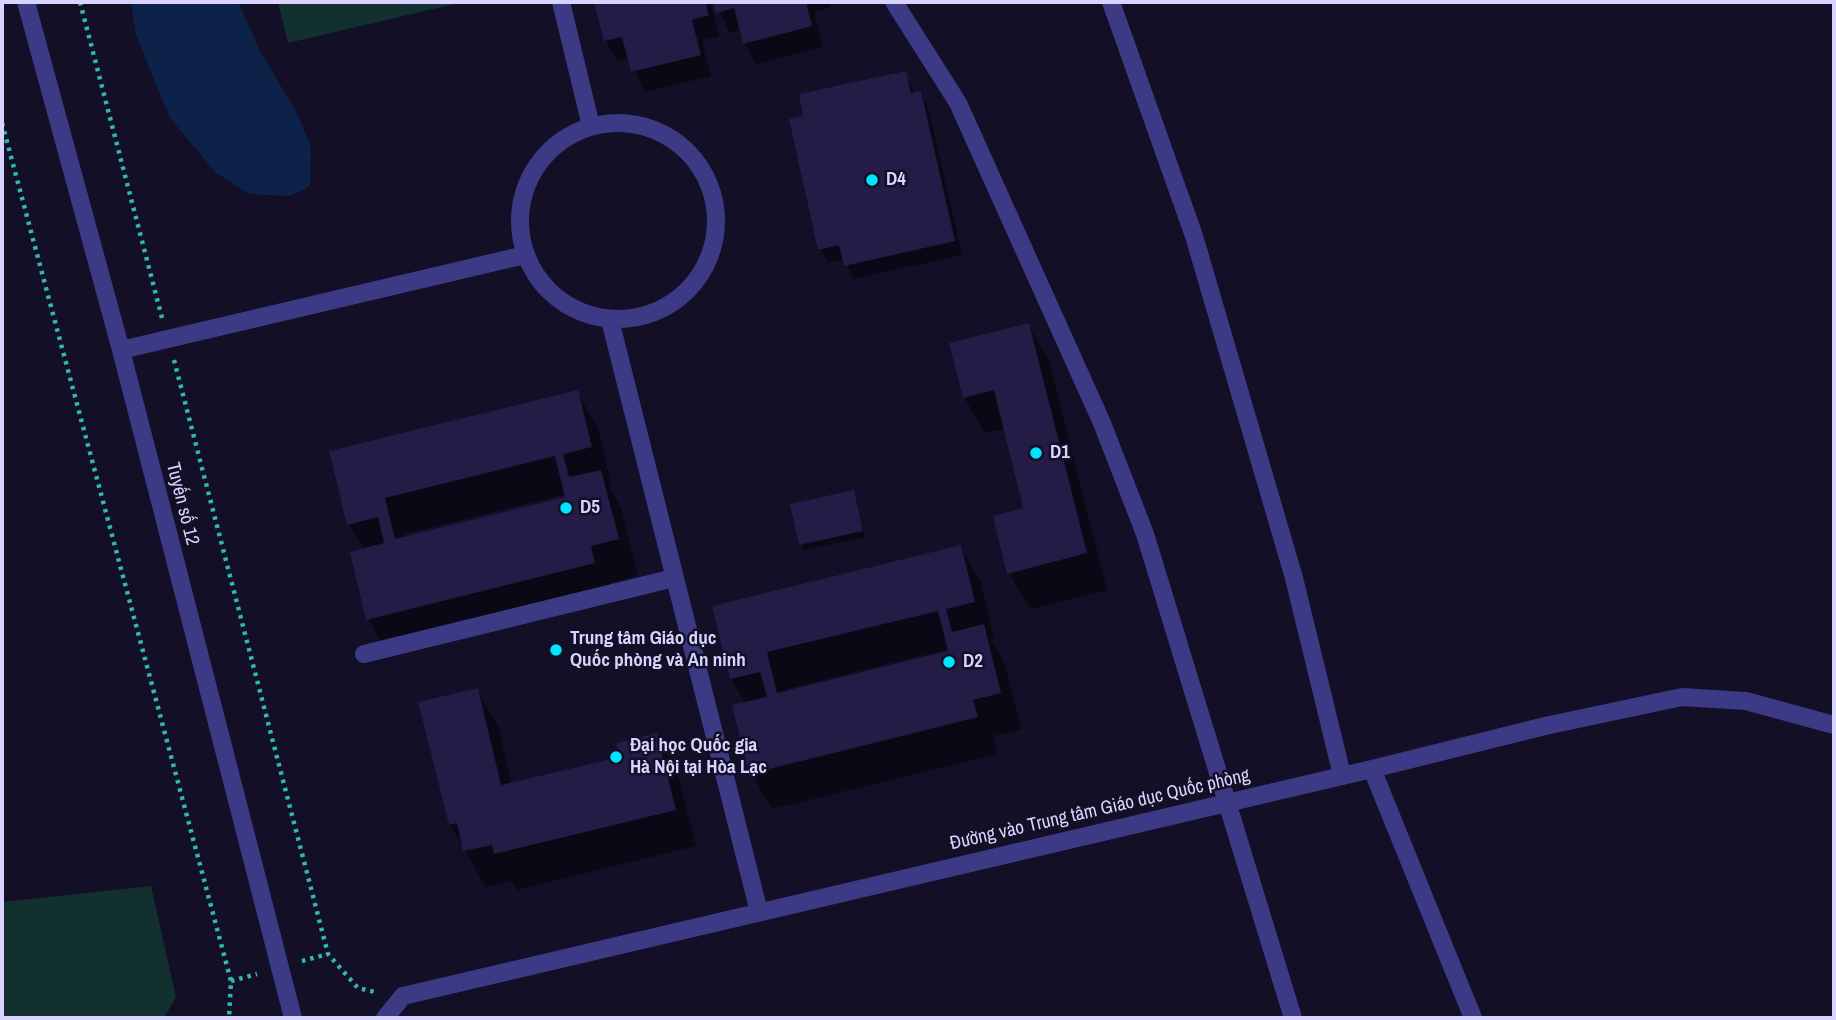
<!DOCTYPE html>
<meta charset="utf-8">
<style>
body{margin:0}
#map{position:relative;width:1836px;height:1020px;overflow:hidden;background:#130f26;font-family:"Archivo Narrow",sans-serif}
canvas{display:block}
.frame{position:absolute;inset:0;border:4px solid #d9d4ff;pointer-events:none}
</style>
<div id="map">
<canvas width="1836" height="1020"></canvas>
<div class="frame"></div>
</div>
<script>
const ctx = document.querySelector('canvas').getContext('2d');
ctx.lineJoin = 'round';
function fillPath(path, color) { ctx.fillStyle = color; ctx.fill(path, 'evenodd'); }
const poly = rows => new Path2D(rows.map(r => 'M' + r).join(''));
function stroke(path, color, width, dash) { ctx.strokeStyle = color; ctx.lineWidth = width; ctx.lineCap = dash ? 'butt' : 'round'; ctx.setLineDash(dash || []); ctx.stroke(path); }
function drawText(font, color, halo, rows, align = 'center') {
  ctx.font = font + ' "Archivo Narrow",sans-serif'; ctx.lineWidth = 5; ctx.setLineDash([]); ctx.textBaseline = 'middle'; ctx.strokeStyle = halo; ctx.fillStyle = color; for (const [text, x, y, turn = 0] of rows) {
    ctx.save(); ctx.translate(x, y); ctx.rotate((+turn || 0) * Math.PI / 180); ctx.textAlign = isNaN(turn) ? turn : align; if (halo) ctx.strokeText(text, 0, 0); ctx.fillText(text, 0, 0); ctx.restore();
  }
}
fillPath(poly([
 [278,2,463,2,288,43],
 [151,886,176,997,164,1018,2,1018,2,902]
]), '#12302f');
fillPath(poly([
 [131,2,238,2,261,53,297,113,311,148,310,186,290,196,249,194,215,172,170,118,136,35]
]), '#0c2248');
fillPath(poly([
 [596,2,711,2,719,36,702,40,711,76,644,92,629,58,618,61,606,41],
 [715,2,830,2,831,7,814,12,823,47,756,64,744,43,741,30,729,32],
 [905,73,915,94,920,93,928,107,962,255,853,279,844,259,828,263,820,249,805,117],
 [1028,325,1049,361,1107,590,1030,609,1009,573,1025,509,1005,429,985,433,964,397],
 [577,392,598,428,611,484,608,484,621,508,638,575,610,583,615,600,389,655,368,619,364,550,349,524,331,452],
 [567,494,568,498,405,538,404,534],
 [854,492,865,537,804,550,801,544],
 [960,547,981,583,994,638,991,639,1004,662,1021,729,993,736,997,754,772,809,751,773,746,704,731,679,714,607],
 [949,649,950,653,788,692,787,689],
 [477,690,498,726,512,785,622,758,656,735,677,771,696,846,517,890,512,881,486,887,450,825]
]), '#0007');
fillPath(poly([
 [594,2,705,2,709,15,692,20,701,55,631,72,622,37,604,41],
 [713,2,806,2,812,26,743,44,734,8,716,13],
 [906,71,911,93,921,91,955,241,844,266,839,245,818,250,789,119,803,116,799,94],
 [1029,323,1087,553,1007,574,993,516,1023,508,994,390,963,398,949,343],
 [578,390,592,447,563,454,569,477,601,470,619,539,591,546,595,563,366,620,350,552,384,543,378,517,347,525,329,451],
 [555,456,565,497,395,539,385,498],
 [854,490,863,531,799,545,790,504],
 [961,545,975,602,946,609,952,632,984,624,1001,693,973,700,978,717,749,774,732,705,767,697,760,672,730,679,712,606],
 [938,611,948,651,777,693,767,652],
 [478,688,501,785,620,757,616,743,657,733,676,810,494,854,492,845,463,851,457,823,449,825,418,702]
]), '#241b47');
stroke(poly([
 [80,2,162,318],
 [2,123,231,981,229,1018],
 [174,360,328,954,358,988,375,992],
 [302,961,328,954],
 [231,981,257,974]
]), '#2fb8b0', 4.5, [3.5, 5]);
stroke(poly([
 [26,2,121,350,293,1018],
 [561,2,591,126],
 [894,2,958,103,1102,423,1145,534,1293,1018],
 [1111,2,1194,236,1294,578,1342,775],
 '520 221a98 98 0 1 1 196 0a98 98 0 1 1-196 0Z',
 [610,320,759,912],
 [121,350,525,255],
 [364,654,674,578],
 [1372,769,1473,1018],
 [385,1018,403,996,1372,769,1545,726,1682,697,1746,701,1834,725]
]), '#3d3a85', 18);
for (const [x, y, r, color] of [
 [872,180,7,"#00e5ff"],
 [1036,453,7,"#00e5ff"],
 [566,508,7,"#00e5ff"],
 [556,650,7,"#00e5ff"],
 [949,662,7,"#00e5ff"],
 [616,757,7,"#00e5ff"]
]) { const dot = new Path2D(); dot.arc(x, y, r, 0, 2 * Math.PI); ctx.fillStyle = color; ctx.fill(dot); stroke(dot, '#130f26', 2.5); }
drawText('bold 19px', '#d9d4ff', '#130f26', [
 ["D4",886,180],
 ["D1",1050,453],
 ["D5",580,508],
 ["Trung tâm Giáo dục",570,639],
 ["Quốc phòng và An ninh",570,661],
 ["D2",963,662],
 ["Đại học Quốc gia",630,746],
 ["Hà Nội tại Hòa Lạc",630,768]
], 'left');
drawText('19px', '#d9d4ff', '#130f26', [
 ["Tuyến số 12",182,504,76],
 ["Đường vào Trung tâm Giáo dục Quốc phòng",1100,810,-13]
]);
</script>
